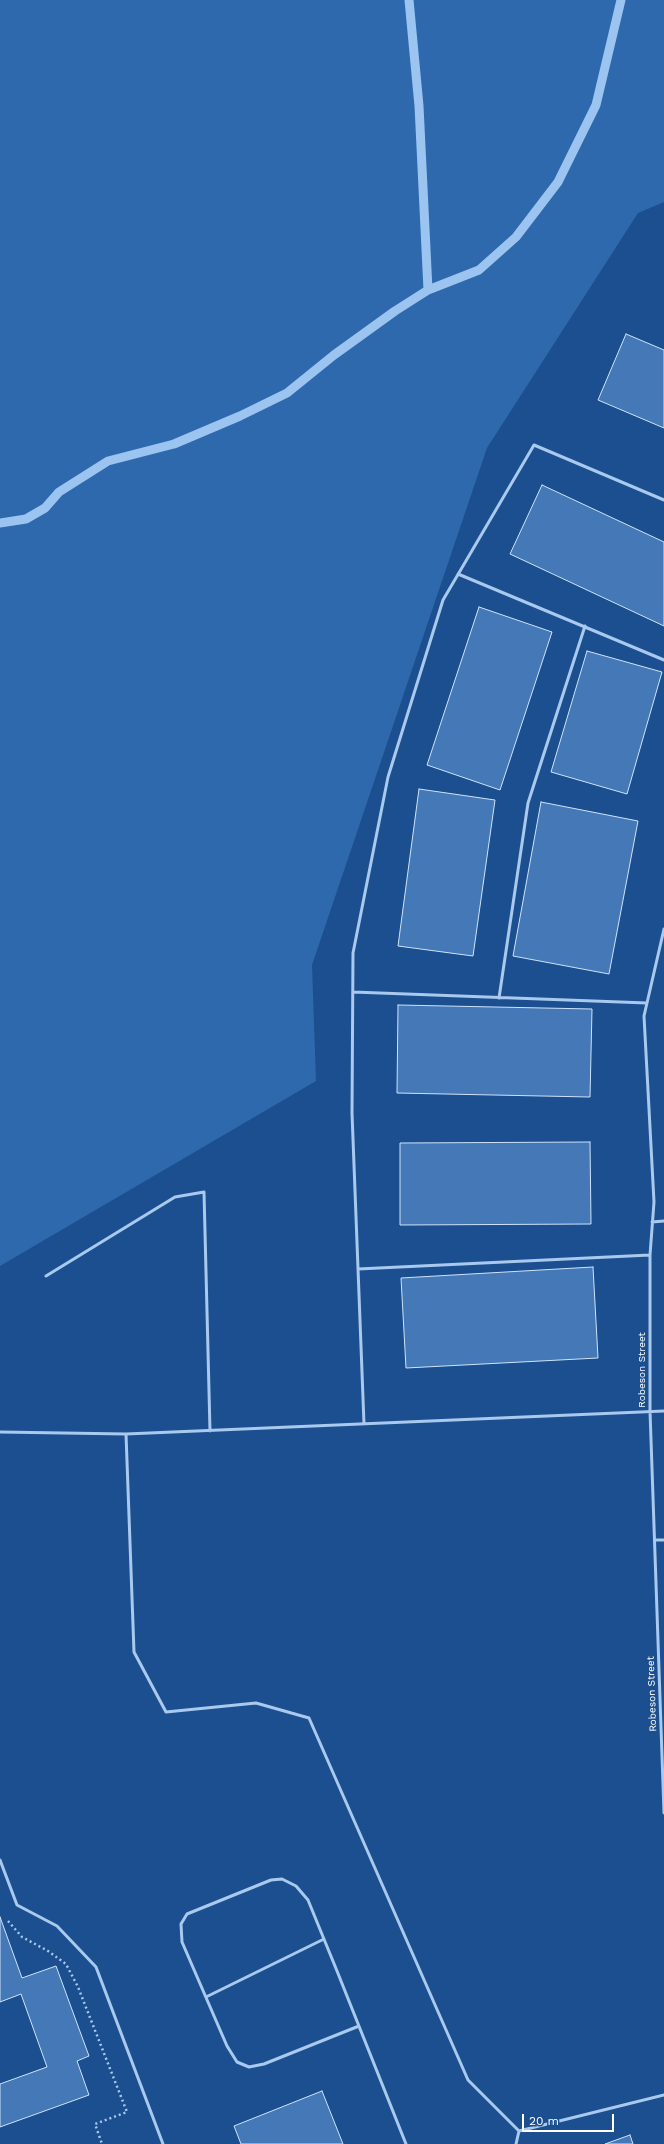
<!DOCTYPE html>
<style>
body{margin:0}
#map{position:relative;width:664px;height:2144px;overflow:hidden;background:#1b4f8f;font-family:"Work Sans",sans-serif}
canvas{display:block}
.scale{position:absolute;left:522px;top:2114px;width:92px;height:18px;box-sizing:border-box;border:2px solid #fff;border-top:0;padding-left:5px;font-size:12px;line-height:14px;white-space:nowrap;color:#fff;-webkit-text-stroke:3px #1b4f8f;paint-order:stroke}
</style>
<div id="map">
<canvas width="664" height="2144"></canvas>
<div class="scale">20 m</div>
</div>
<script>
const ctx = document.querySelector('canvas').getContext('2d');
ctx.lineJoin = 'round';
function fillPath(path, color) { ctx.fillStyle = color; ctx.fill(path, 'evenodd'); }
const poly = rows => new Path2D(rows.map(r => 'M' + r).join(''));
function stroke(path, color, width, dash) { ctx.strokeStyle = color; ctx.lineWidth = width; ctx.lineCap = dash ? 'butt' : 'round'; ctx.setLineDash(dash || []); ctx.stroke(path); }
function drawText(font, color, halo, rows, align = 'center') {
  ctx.font = font + ' "Work Sans",sans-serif'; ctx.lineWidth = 3.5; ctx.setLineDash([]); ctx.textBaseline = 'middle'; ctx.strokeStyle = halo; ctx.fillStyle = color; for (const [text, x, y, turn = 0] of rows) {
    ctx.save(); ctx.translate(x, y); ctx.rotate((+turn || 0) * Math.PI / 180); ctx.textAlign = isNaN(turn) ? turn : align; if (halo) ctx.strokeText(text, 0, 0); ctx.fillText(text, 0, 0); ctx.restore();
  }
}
fillPath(poly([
 [0,0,664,0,664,202,638,213,487,448,312,965,316,1081,0,1266]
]), '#2e69ad');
stroke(poly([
 [409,0,419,106,428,290],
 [0,523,26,519,45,508,59,492,108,461,174,444,240,416,287,393,334,355,395,311,428,290,479,270,516,237,558,182,596,105,621,0]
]), '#9cc4f0', 9);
const building = poly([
 [626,334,664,350,664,428,598,400,626,334],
 [542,485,664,542,664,626,510,554,542,485],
 [479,607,552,632,500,790,427,765,479,607],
 [587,651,662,672,627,794,551,772,587,651],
 [419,789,495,800,473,956,398,946,419,789],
 [541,802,638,821,609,974,513,956,541,802],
 [398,1005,592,1009,590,1097,397,1093,398,1005],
 [590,1142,591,1224,400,1225,400,1143,590,1142],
 [593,1267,598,1358,406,1368,401,1278,593,1267],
 [0,1917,22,1978,56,1966,89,2056,77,2061,89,2095,0,2127,0,2084,47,2067,21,1994,0,2002,0,1917],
 [322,2091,343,2144,241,2144,234,2126,322,2091],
 [630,2135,633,2144,605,2144,630,2135]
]);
fillPath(building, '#4478b7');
stroke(building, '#cfe3fa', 1);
stroke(poly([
 [8,1921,22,1937,48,1951,66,1964,78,1987,127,2112,95,2124,102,2144]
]), '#a9c9ee', 2.5, [2, 3]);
stroke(poly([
 [458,574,664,660],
 [664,929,644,1016,654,1202,650,1255,650,1411,664,1813],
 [353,992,647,1003],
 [499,998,528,803,585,626],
 [652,1222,664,1221],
 [358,1269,650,1255],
 [46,1276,175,1197,204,1192,210,1431],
 [364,1424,352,1113,353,953,388,777,443,600,534,445,664,500],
 [0,1432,126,1434,134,1652,166,1712,256,1703,309,1718,468,2080,519,2131],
 [126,1434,664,1411],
 [655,1540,664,1540],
 [0,1860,17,1905,57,1926,96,1967,163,2144],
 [206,1997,324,1939],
 [359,2026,264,2064,249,2067,237,2062,227,2046,182,1942,181,1924,187,1914,271,1880,282,1879,296,1886,308,1900,337,1971,406,2144],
 [516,2144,519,2131,664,2095]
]), '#a9c9ee', 3);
drawText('10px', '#fff', '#1b4f8f', [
 ["Robeson Street",642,1370,-90],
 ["Robeson Street",652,1694,-92]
]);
</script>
